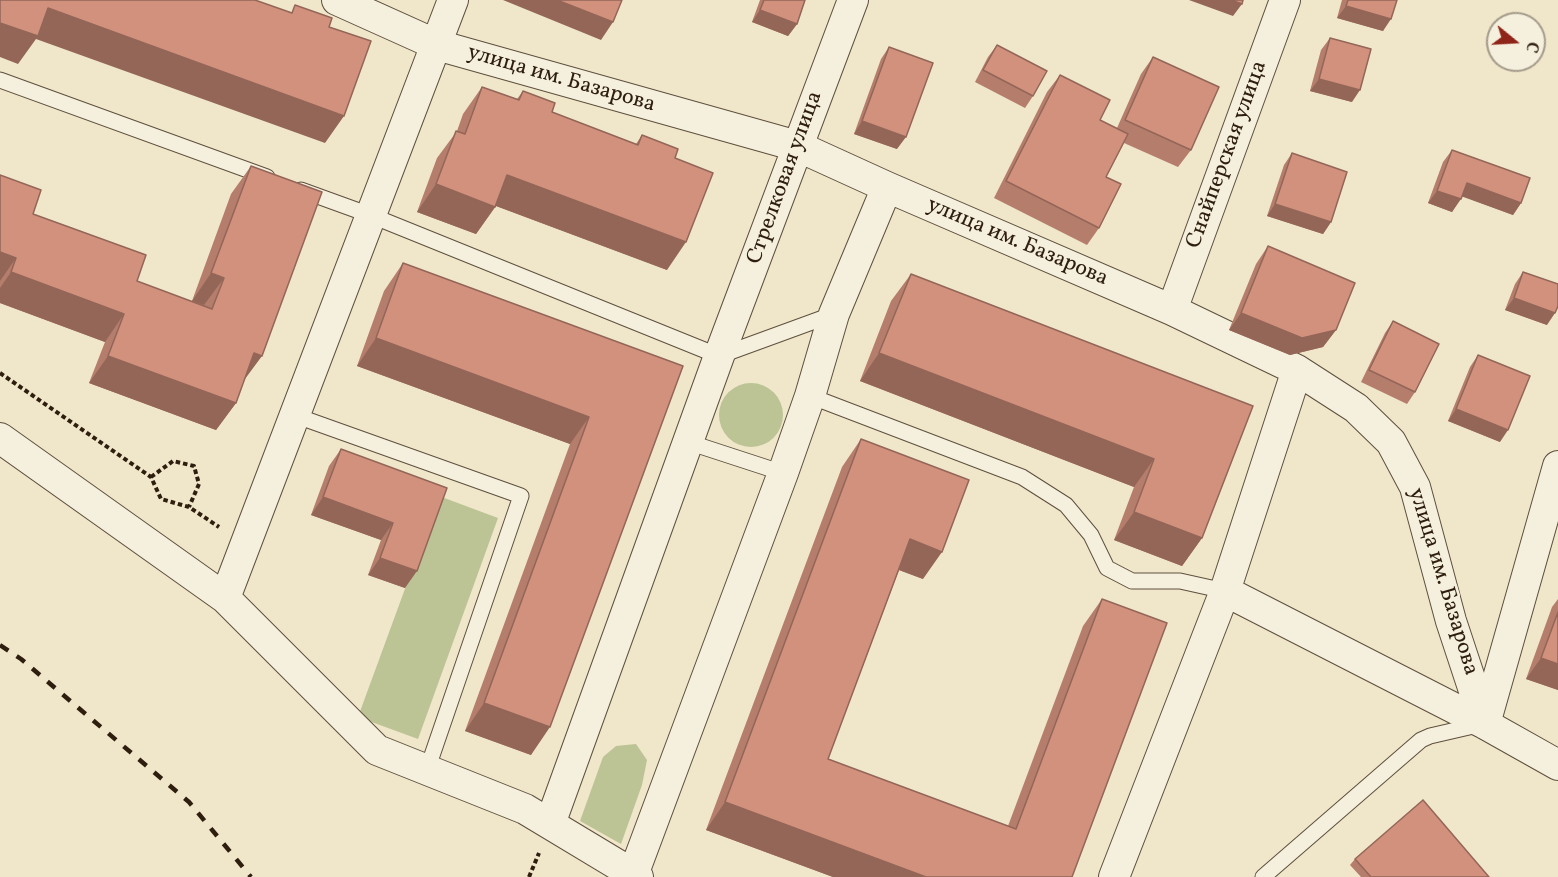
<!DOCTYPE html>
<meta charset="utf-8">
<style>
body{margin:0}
#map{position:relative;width:1558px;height:877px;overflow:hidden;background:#f0e6ca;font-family:Vollkorn,serif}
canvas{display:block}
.north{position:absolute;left:1486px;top:12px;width:60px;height:60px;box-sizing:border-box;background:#f5efdd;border:2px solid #a59b8a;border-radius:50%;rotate:108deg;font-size:16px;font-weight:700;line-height:24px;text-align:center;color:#2e1e0e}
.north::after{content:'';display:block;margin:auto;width:21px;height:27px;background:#8f2418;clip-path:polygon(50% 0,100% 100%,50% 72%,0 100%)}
</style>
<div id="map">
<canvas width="1558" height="877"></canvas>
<div class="north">С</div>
</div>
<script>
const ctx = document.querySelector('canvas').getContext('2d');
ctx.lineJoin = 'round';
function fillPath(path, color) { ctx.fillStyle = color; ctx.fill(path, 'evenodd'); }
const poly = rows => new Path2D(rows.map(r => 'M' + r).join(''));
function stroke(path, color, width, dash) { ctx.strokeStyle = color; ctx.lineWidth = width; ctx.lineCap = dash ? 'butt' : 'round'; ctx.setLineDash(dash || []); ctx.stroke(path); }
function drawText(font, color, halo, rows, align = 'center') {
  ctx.font = font + ' Vollkorn,serif'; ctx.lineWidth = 5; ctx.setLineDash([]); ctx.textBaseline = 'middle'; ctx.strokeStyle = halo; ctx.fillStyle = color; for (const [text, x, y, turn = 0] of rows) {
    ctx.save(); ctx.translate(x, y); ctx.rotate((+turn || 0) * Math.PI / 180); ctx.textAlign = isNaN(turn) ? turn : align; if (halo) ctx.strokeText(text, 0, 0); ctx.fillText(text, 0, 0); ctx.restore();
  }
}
fillPath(poly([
 '719 415a32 32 0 1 1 64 0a32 32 0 1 1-64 0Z',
 [439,496,498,518,418,739,358,717],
 [636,744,647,760,642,785,621,844,580,821,603,757,616,746]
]), '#bcc495');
const lane = poly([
 [0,80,267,177],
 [301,190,370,215,719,356,834,314],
 [810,396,1022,477,1066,505,1091,535,1107,568,1132,581,1180,581,1225,591],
 [294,415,521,496,427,770],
 [688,442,783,473],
 [1263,877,1421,740,1430,736,1482,724]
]);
const street = poly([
 [337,0,437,45,797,146,887,187,1172,310,1297,370,1356,408,1391,442,1415,487,1451,621,1485,724],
 [1172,310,1285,0],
 [0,438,225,598,377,750,525,809,638,877],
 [1225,591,1485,724,1558,765],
 [225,598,453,0],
 [1485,724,1558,466],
 [550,824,719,356,853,0],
 [633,875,783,473,810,396,834,314,887,187],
 [1114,877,1225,591,1297,370]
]);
stroke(lane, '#5e503d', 17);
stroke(street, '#5e503d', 32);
stroke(poly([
 [0,373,151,477,161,499,189,507,219,527],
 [151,477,173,461,194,466,199,484,189,507],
 [529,877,539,853]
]), '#2e1e0e', 4, [4.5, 3]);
stroke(lane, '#f5efdd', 15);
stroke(street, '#f5efdd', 30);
stroke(poly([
 [0,645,21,659,189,802,251,877]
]), '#2e1e0e', 4.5, [10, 10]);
fillPath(poly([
 [760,0,805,0,797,24,788,36,752,22],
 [1342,0,1397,0,1383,31,1337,18],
 [1330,38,1352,102,1310,91,1321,50],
 [997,45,1033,96,1025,108,975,82,988,57],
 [889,47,897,149,854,134,881,59],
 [1153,57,1191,150,1178,167,1124,143,1106,177,1099,228,1087,245,994,198,1047,92,1060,75,1100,120,1117,128,1141,74],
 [482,87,517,99,523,91,552,112,636,144,642,135,675,158,667,270,496,206,476,234,417,212,437,158,457,131,463,114],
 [1452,150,1521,203,1513,215,1462,196,1452,212,1428,203,1443,162],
 [1292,153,1331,222,1323,234,1267,216,1284,165],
 [251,166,243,382,236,403,216,430,89,383,105,342,0,303,0,175,33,214,137,281,204,306,192,301,231,194],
 [1268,246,1336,330,1323,347,1290,355,1229,330,1256,264],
 [403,263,683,366,531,755,465,731,570,444,357,366,384,291],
 [1523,272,1547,325,1505,310,1515,284],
 [911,274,1253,406,1202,538,1182,566,1114,540,1134,487,860,381,891,301],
 [1393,321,1415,392,1407,404,1361,382,1385,333],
 [1478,355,1500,442,1448,421,1470,367],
 [861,439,923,579,899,570,828,759,1008,826,1083,626,1102,599,1072,877,833,877,706,830,842,467],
 [341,449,447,488,405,588,368,575,381,540,311,515,329,466],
 [1558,599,1558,690,1526,679,1552,607],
 [1355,859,1489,877,1361,877,1350,865]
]), '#b57d6c');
fillPath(poly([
 [503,0,557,0,613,22,601,40],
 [1189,0,1231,0,1242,4,1233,16],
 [1346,6,1391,19,1383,31,1337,18],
 [48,8,344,116,325,143,36,39,18,64,0,57,0,23],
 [760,10,797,24,788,36,752,22],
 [1319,79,1360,90,1352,102,1310,91],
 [862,121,906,137,897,149,854,134],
 [507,175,686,242,667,270,488,203],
 [1467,183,1521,203,1513,215,1458,195],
 [436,184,495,207,476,234,417,212],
 [1437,191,1461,199,1452,212,1428,203],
 [1275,204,1331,222,1323,234,1267,216],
 [0,252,16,258,0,281],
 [11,272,124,314,105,342,0,303,0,288],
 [211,273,224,278,204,305,192,301],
 [1514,298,1555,313,1547,325,1505,310],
 [1241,313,1336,330,1323,347,1290,355,1229,330],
 [376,338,589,417,570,444,357,366],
 [254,353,262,356,242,383],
 [879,353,1154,459,1134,487,860,381],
 [108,356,236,403,216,430,89,383],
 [1456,409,1508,430,1500,442,1448,421],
 [323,497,393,523,381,540,311,515],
 [1134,512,1202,538,1182,566,1114,540],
 [910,539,942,552,923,579,891,567],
 [380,558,417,571,405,588,368,575],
 [1541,658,1558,664,1558,690,1526,679],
 [484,703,550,727,531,755,465,731],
 [725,802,926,877,833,877,706,830]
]), '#936658');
const building = poly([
 [0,0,255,0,292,13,295,5,332,18,329,27,371,41,344,116,48,8,38,36,0,23,0,0],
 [557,0,622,0,613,22,557,0],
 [764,0,805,0,797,24,760,10,764,0],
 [1231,0,1243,0,1242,4,1231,0],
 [1348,0,1397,0,1391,19,1346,6,1348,0],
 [1330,38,1371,49,1360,90,1319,79,1330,38],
 [997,45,1047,71,1033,96,983,70,997,45],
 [889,47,933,63,906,137,862,121,889,47],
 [1153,57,1219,87,1191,150,1125,120,1153,57],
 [1060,75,1110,100,1100,120,1128,134,1106,177,1121,184,1099,228,1006,181,1060,75],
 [482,87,519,100,523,91,555,103,552,112,638,145,642,135,678,149,675,158,713,173,686,242,507,175,495,207,436,184,456,131,465,134,482,87],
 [1452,150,1530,178,1521,203,1467,183,1461,199,1437,191,1452,150],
 [1292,153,1347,172,1331,222,1275,204,1292,153],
 [251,166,322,192,262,356,254,353,236,403,108,356,124,314,11,272,16,258,0,252,0,175,41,190,33,214,146,255,137,281,212,309,224,278,211,273,251,166],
 [1268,246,1355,283,1336,330,1302,338,1241,313,1268,246],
 [403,263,683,366,550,727,484,703,589,417,376,338,403,263],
 [1523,272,1558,284,1558,306,1555,313,1514,298,1523,272],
 [911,274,1253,406,1202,538,1134,512,1154,459,879,353,911,274],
 [1393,321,1439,344,1415,392,1369,370,1393,321],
 [1478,355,1530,376,1508,430,1456,409,1478,355],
 [861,439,969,480,942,552,910,539,828,759,1016,829,1102,599,1167,623,1072,877,926,877,725,802,861,439],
 [341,449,447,488,417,571,380,558,393,523,323,497,341,449],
 [1558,612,1558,664,1541,658,1558,612],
 [1423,800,1489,877,1371,877,1355,859,1423,800]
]);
fillPath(building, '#d2917d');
stroke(building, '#936658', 1.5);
drawText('22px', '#2e1e0e', '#f5efdd', [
 ["улица им. Базарова",561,80,16],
 ["Снайперская улица",1228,155,-70],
 ["Стрелковая улица",786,178,-70],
 ["улица им. Базарова",1017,243,23],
 ["улица им. Базарова",1442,582,73]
]);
</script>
